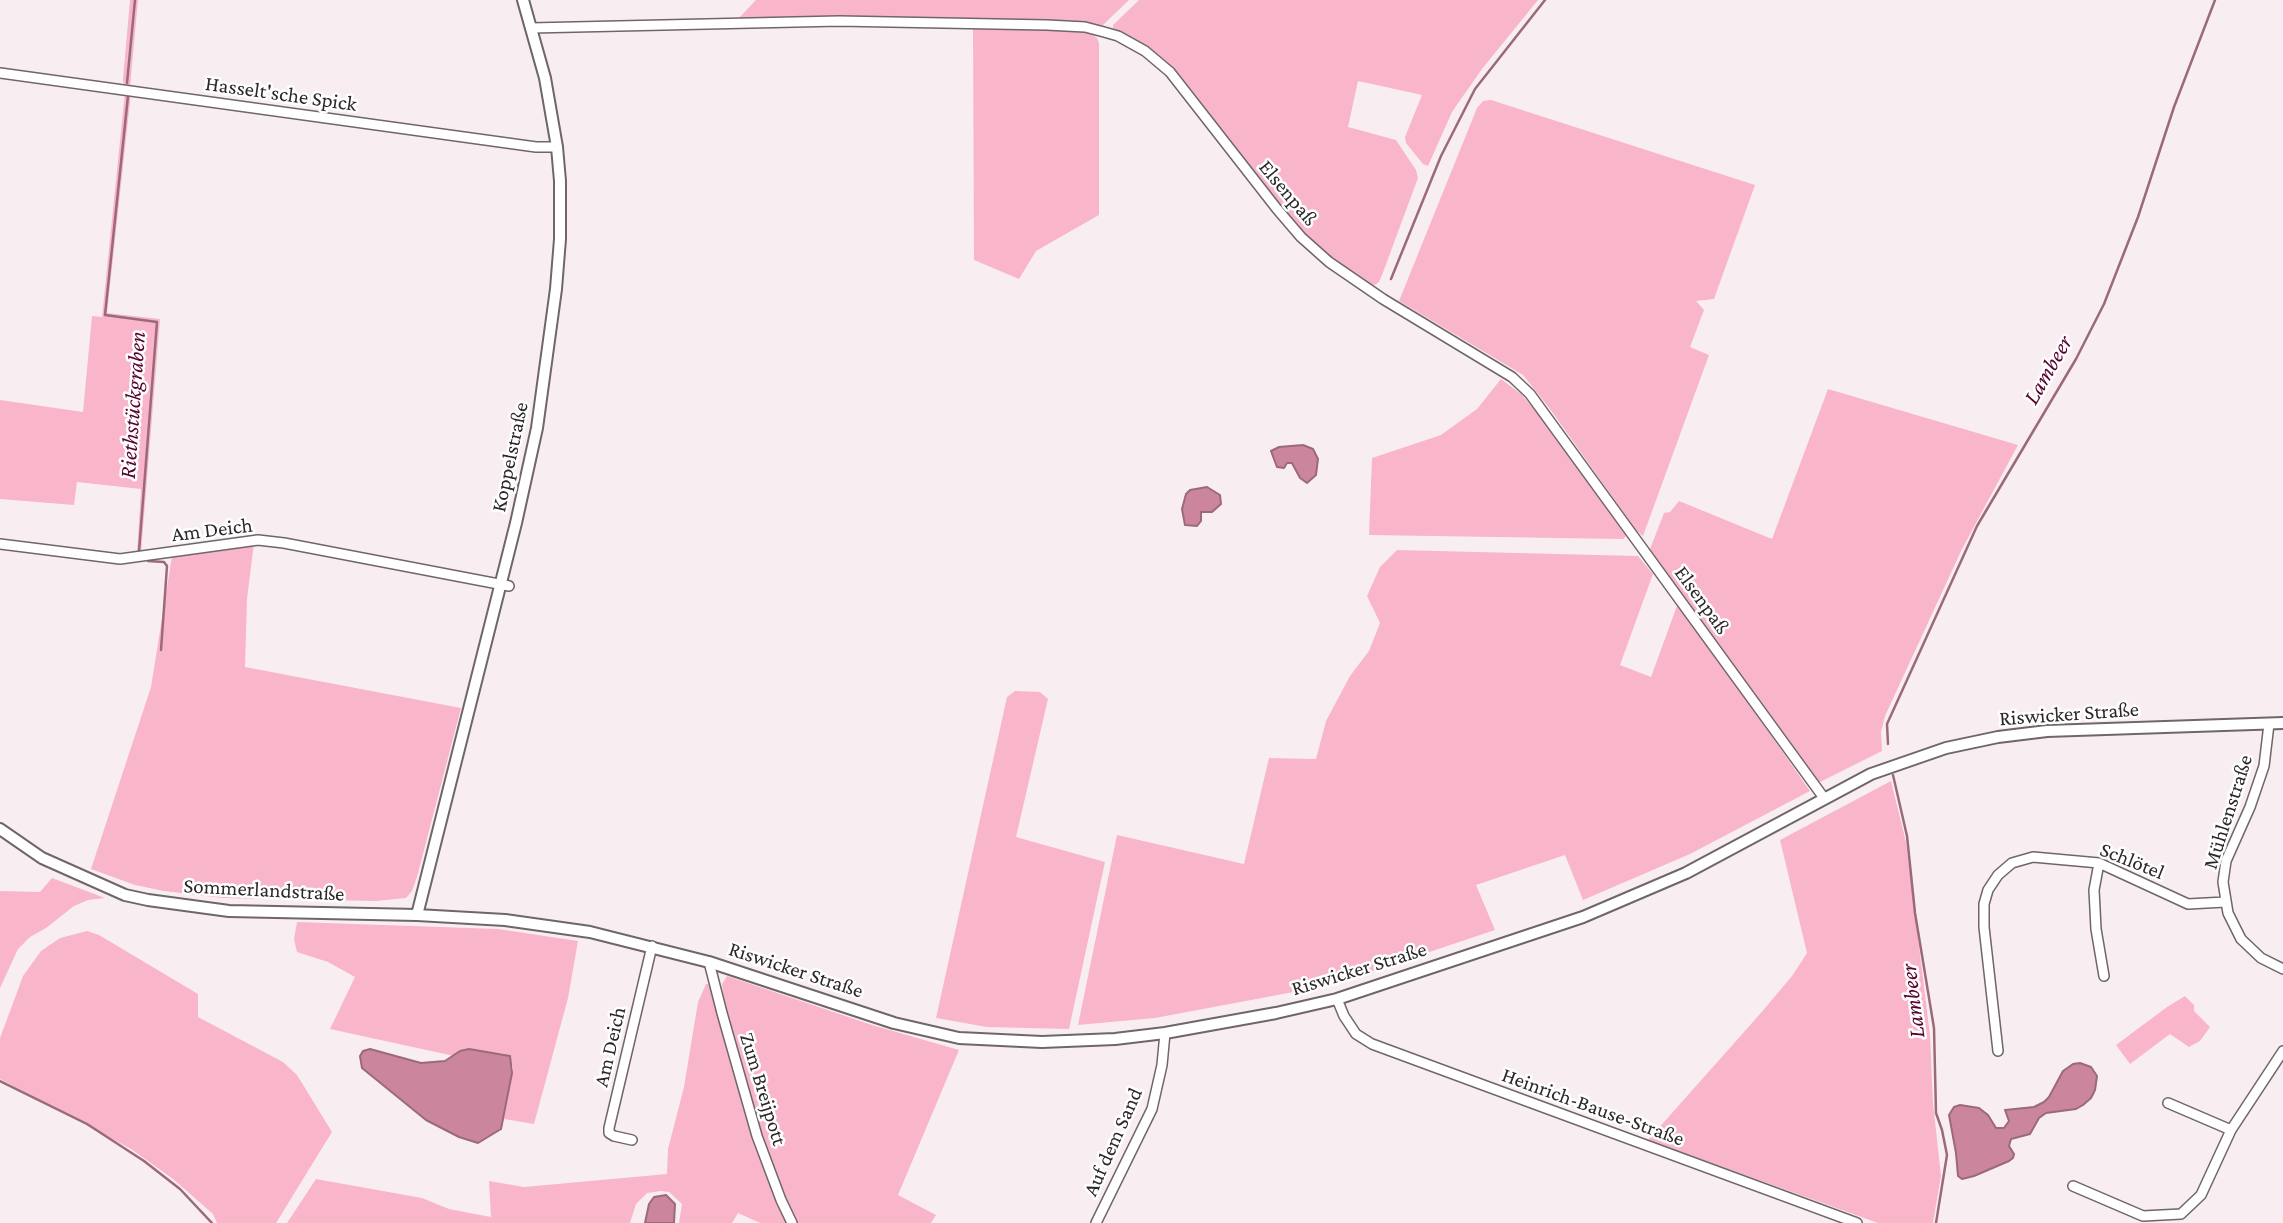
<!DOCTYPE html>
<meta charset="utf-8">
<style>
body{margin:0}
canvas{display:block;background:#f8eef1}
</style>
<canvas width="2283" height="1223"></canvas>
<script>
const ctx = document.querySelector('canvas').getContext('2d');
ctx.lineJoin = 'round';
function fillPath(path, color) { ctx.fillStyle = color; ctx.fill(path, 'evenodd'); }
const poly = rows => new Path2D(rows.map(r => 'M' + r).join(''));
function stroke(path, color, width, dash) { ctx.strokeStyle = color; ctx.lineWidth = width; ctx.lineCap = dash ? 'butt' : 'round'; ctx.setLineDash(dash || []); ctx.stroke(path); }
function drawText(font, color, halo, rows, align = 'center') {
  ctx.font = font + ' "Crimson Pro",serif'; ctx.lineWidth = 5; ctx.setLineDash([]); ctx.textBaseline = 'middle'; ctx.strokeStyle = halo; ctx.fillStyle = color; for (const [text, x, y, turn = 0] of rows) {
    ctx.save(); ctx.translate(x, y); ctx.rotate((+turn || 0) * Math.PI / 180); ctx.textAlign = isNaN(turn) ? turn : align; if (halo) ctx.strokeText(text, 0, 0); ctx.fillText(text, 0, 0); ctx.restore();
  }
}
fillPath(poly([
 [130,0,138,0,130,87,124,87,123,79],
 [756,0,1129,0,1102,26,1054,21,941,18,736,21],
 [1139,0,1538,0,1482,69,1452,112,1428,166,1423,164,1414,153,1406,143,1405,137,1422,95,1358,81,1348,127,1396,140,1416,170,1418,178,1382,275,1379,282,1375,285,1370,284,1336,263,1304,235,1180,75,1165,60,1145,45,1113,29,1113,25],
 [973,25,1088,31,1097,38,1099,43,1099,215,1036,251,1019,279,974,260],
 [125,92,131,93,107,313,160,319,141,553,137,554,141,489,77,482,74,505,0,499,0,400,83,412,92,316,102,317],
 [1491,100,1755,185,1714,299,1696,301,1704,310,1690,347,1709,355,1643,536,1636,530,1550,409,1523,375,1399,301,1477,108,1483,101],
 [1501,379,1521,394,1541,417,1626,536,1623,539,1369,535,1372,458,1441,435,1477,409],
 [1828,389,2018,445,1962,549,1885,716,1881,732,1882,751,1818,783,1650,549,1664,513,1670,512,1679,501,1772,539],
 [254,543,247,599,245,667,461,708,417,877,412,891,406,898,376,901,223,898,164,891,135,885,91,869,151,687,172,556],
 [1397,550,1638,556,1653,574,1620,665,1651,677,1678,603,1810,791,1690,854,1583,900,1565,855,1476,885,1495,930,1331,985,1155,1018,1078,1025,1117,835,1244,864,1269,758,1316,759,1326,721,1350,676,1369,651,1380,623,1367,596,1380,567],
 [1015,691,1040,692,1048,699,1016,837,1105,862,1069,1029,987,1027,936,1018,1007,697],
 [1891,781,1906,842,1930,1035,1933,1103,1941,1176,1933,1223,1878,1223,1648,1140,1760,1014,1792,976,1807,953,1780,840],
 [52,878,105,898,88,900,74,906,46,928,30,937,18,949,0,988,0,891,40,892],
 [297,922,498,929,578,941,568,998,534,1124,504,1119,513,1067,505,1054,469,1049,461,1051,454,1056,330,1029,355,977,328,962,297,952,294,939],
 [87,931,99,935,198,994,198,1017,283,1062,297,1075,332,1132,276,1223,217,1223,213,1214,173,1179,131,1149,0,1079,0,1038,23,976,41,951,60,938],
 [727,976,872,1025,959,1050,898,1195,936,1215,931,1223,796,1223,761,1137,725,1009,722,984],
 [706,984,709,984,712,990,754,1141,786,1223,760,1223,738,1213,732,1223,679,1223,682,1204,669,1192,661,1191,647,1193,636,1204,630,1223,287,1223,316,1179,422,1198,449,1209,491,1217,489,1181,524,1187,667,1174,668,1149,684,1087,698,1002],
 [2185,996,2194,1005,2194,1011,2210,1027,2200,1041,2189,1047,2170,1034,2130,1064,2116,1045,2167,1007]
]), '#f9b6cb');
const water = poly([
 [1303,445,1313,449,1318,459,1316,475,1307,483,1300,478,1292,463,1287,463,1284,468,1277,467,1271,451,1279,447,1303,445],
 [1207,487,1220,495,1221,504,1212,512,1201,512,1201,521,1197,526,1185,525,1182,509,1186,494,1190,490,1207,487],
 [370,1049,421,1063,445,1061,460,1051,469,1049,510,1056,512,1073,501,1129,478,1143,459,1137,426,1120,362,1068,360,1056,363,1051,370,1049],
 [2080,1063,2091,1067,2097,1076,2095,1090,2091,1098,2083,1105,2076,1109,2046,1113,2039,1118,2030,1134,2011,1139,2009,1146,2014,1154,2013,1158,2009,1161,1974,1176,1962,1179,1958,1176,1956,1153,1949,1115,1954,1107,1960,1105,1979,1108,1988,1115,1996,1128,2004,1128,2009,1121,2005,1110,2034,1107,2044,1102,2049,1097,2063,1071,2073,1064,2080,1063],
 [666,1195,675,1204,674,1223,645,1223,649,1204,654,1197,666,1195]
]);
fillPath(water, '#cb869d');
stroke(water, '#9b6a7a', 2);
stroke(poly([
 [127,83,135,0],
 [128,96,105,315,157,322,139,551],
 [1391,279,1441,156,1475,89,1545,0],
 [148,561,164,562,167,566,161,650],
 [1888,744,1887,724,1977,526,2076,359,2104,304,2138,217,2174,107,2215,0],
 [1893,775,1907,836,1915,913,1934,1028,1936,1113,1942,1130,1947,1155,1936,1223],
 [0,1081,87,1124,144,1161,180,1189,212,1223]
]), '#9b6a7a', 2.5);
const minor = poly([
 [531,28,839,21,1047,25,1085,27,1104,32,1118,36,1145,51,1170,72,1277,209,1301,237,1329,262,1383,299,1512,377,1530,394,1824,798],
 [0,73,536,147,557,147],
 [0,544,120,559,258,540,284,543,509,586],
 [2269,724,2264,766,2250,807,2226,861,2223,882,2228,913,2241,939,2261,958,2283,969],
 [2099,863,2094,890,2096,929,2104,976],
 [709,962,722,1013,757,1136,781,1200,792,1223],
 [1337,999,1344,1016,1356,1034,1372,1044,1857,1223],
 [1998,1051,1984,927,1984,904,1988,890,1998,875,2012,863,2033,857,2099,863,2188,904,2225,902],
 [2168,1103,2231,1130],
 [632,1140,614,1136,609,1133,609,1128,652,946],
 [2073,1186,2143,1216,2181,1214,2201,1195,2231,1130,2283,1051],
 [1096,1223,1152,1109,1162,1065,1165,1033]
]);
const tertiary = poly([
 [0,829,42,858,125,895,148,900,229,911,417,915,505,920,590,932,709,962,894,1023,959,1038,1042,1042,1115,1039,1165,1033,1276,1013,1337,999,1583,917,1686,873,1871,774,1946,748,1998,737,2047,731,2283,723],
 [417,915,516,523,537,428,556,289,560,239,560,181,557,147,545,78,523,0]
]);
stroke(minor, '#6f6669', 12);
stroke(tertiary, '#6f6669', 14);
stroke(minor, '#fff', 9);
stroke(tertiary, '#fff', 10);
drawText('21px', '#2b2728', '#fefefe', [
 ["Hasselt'sche Spick",281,94,8],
 ["Elsenpaß",1288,193,50],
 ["Koppelstraße",510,457,-78],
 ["Am Deich",212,530,-7],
 ["Elsenpaß",1702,600,54],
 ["Riswicker Straße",2069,714,-4],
 ["Mühlenstraße",2228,812,-72],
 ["Schlötel",2132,861,22],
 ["Sommerlandstraße",264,890,3],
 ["Riswicker Straße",1359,969,-17],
 ["Riswicker Straße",796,970,18],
 ["Am Deich",610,1047,-77],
 ["Zum Breijpott",763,1089,73],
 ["Heinrich-Bause-Straße",1593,1107,20],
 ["Auf dem Sand",1113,1142,-66]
]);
drawText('italic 23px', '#56002d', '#fefefe', [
 ["Lambeer",2048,370,-60],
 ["Riethstückgraben",133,405,-86],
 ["Lambeer",1913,1001,-97]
]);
</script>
